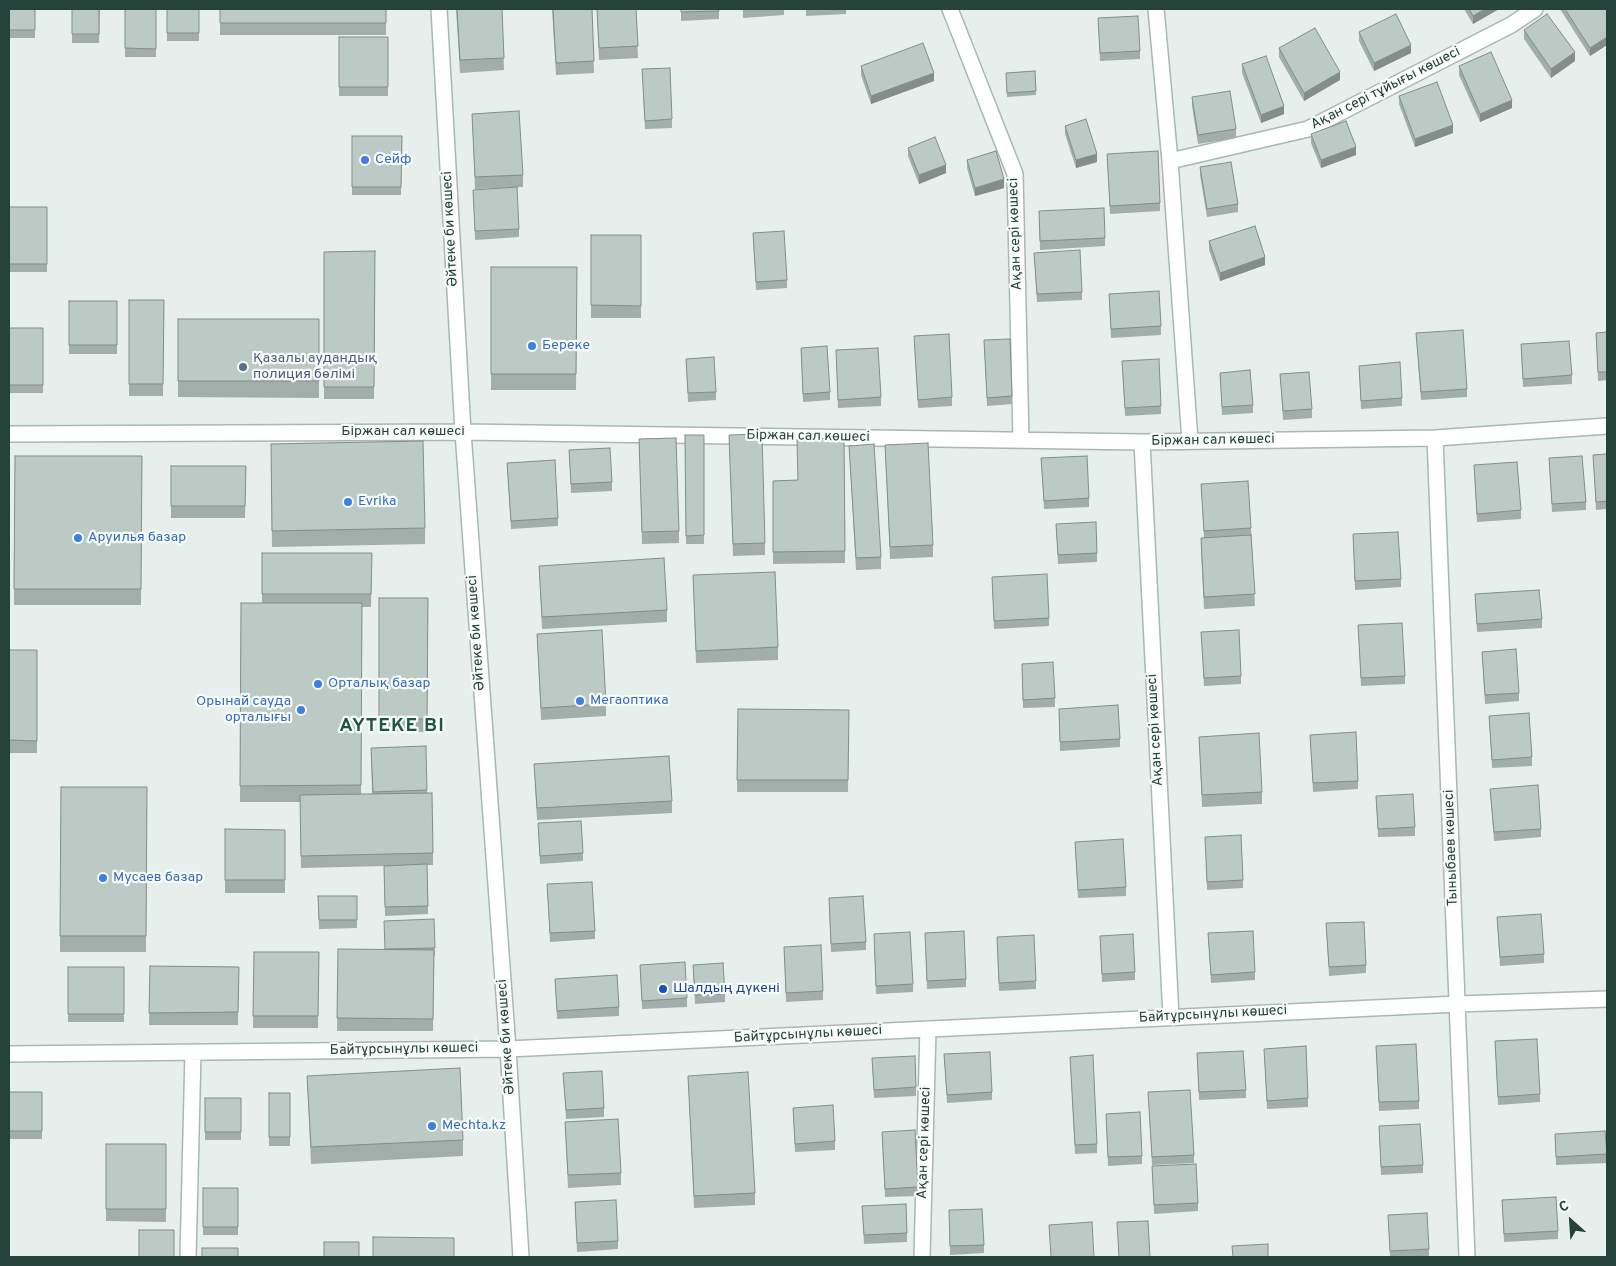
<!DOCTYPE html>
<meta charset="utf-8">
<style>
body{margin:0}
#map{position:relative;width:1616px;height:1266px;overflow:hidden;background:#e6efeb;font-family:Overpass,sans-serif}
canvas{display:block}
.frame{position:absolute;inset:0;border:10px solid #24423a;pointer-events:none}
.north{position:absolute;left:1546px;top:1196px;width:50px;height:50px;-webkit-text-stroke:4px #f7fbf9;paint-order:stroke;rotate:334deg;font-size:14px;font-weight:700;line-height:20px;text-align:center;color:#24423a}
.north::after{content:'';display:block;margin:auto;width:18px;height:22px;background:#24423a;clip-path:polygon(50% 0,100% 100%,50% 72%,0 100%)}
</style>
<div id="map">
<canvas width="1616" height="1266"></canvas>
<div class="frame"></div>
<div class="north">С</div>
</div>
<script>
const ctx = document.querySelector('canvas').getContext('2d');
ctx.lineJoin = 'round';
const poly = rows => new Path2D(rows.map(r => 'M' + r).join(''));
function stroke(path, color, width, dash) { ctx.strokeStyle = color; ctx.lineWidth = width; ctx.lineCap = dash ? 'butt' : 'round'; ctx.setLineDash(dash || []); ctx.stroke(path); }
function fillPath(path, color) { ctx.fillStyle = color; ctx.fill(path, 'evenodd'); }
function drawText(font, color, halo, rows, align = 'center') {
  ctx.font = font + ' Overpass,sans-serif'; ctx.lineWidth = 4.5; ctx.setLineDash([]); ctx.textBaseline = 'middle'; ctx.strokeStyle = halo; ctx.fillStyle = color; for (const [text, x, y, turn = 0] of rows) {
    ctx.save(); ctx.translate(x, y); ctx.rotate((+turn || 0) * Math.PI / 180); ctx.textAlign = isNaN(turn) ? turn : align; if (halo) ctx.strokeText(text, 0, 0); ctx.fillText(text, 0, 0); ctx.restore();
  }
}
const minor = poly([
 [439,9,463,432,508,1049,521,1257],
 [950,9,1015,174,1021,440],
 [1156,9,1170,161,1190,441],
 [1170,161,1308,129,1511,25,1535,9],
 [9,434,463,432,1142,442,1435,438,1607,426],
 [1435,438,1467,1257],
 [1142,442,1171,1017],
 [9,1054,508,1049,1458,1004,1607,999],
 [188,1257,193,1053],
 [922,1257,928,1029]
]);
stroke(minor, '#a8b8b2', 18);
stroke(minor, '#fff', 15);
fillPath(poly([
 [9,9,35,9,35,38,9,38],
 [72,9,100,9,99,43,72,43],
 [125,9,156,9,156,57,125,57],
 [167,9,199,9,199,41,167,41],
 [220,9,386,9,386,35,220,35],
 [456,9,502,9,504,70,460,73],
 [552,9,592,9,594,73,556,75],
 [597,9,636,9,638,58,599,60],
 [681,9,719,9,719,19,681,21],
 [743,9,784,9,784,15,743,18],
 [806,9,846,9,846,14,806,16],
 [1464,9,1499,9,1473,24],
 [1560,9,1607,9,1607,45,1590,56],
 [1098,18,1140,51,1140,59,1100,61],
 [1524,30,1575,61,1551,78,1524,39],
 [1359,32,1411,53,1374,71,1359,41],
 [339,37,388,37,388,96,339,96],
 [1279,48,1340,80,1304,101,1279,57],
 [1242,64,1284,114,1261,123,1242,73],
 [861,66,934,81,871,104,861,75],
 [1459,66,1512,108,1480,122,1459,75],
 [642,69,672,119,672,128,645,129],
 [1035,71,1036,95,1007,97,1006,73],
 [1399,96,1453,133,1415,147,1399,104],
 [1192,97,1236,129,1236,138,1198,144,1192,106],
 [472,114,523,175,523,187,475,189],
 [1065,126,1097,162,1076,168,1065,134],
 [1311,134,1356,155,1321,168,1311,143],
 [352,136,402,136,401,195,352,195],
 [908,148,946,173,919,184,908,156],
 [1107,154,1160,203,1160,211,1110,214],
 [967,160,1004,188,975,196,967,168],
 [1200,167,1238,204,1238,212,1207,217,1200,175],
 [473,190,519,229,519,237,475,240],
 [9,207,47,207,47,272,9,272],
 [1039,211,1105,238,1105,246,1040,250],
 [753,233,787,280,787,288,756,290],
 [591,235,641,235,641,318,591,318],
 [1209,241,1265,265,1220,281,1209,250],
 [375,251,374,399,324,399,324,252],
 [1034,253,1082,292,1082,300,1037,302],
 [491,267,577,267,576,390,491,390],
 [1109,294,1161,326,1161,335,1111,338],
 [129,300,164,300,163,396,129,396],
 [69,301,117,301,117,354,69,354],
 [178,319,319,319,319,398,178,397],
 [9,328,43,328,43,393,9,393],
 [1607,332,1607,380,1598,381,1596,333],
 [1416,333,1467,389,1467,397,1421,400],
 [914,336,952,397,952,406,918,408],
 [984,340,1012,396,1012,404,987,406],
 [1521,344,1572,375,1572,384,1523,387],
 [801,348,830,392,830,400,803,402],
 [836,350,881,397,881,406,838,408],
 [686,359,716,392,716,400,688,402],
 [1122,361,1161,406,1161,414,1125,416],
 [1359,366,1402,398,1402,406,1361,409],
 [1220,373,1253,405,1253,413,1222,415],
 [1280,374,1312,409,1312,418,1283,420],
 [685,435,704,435,704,544,686,544],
 [729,435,765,543,765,555,733,556],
 [844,438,845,563,773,564,773,481,797,480],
 [639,439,679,531,679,543,642,544],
 [885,445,933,545,933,557,890,559],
 [849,446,881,557,881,569,856,570],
 [569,450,612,482,612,491,571,493],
 [1607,454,1607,509,1596,510,1593,455],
 [15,456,142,456,141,605,14,605],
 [1041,458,1089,498,1089,507,1044,509],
 [1549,458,1586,502,1586,510,1552,512],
 [271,460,425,528,425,544,272,547],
 [507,463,558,518,558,526,511,529],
 [1474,465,1521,510,1521,519,1477,522],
 [171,466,246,466,245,518,171,518],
 [1201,484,1251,528,1255,606,1204,609,1201,550,1201,538,1204,538],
 [1056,524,1097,553,1097,562,1058,564],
 [1353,534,1401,579,1401,587,1355,590],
 [262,553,372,553,371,607,362,607,361,794,372,794,371,748,427,790,433,853,433,865,427,865,428,914,385,916,384,866,301,868,300,802,240,802,241,603,262,603],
 [539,566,667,610,667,622,542,629],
 [693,575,778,647,778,660,696,663],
 [992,577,1049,618,1049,626,994,629],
 [1475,594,1542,619,1542,628,1477,632],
 [379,598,428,598,427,732,379,731],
 [1358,625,1405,676,1405,684,1361,686],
 [1201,632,1241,676,1241,684,1204,686],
 [537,634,606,704,606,716,541,720],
 [9,650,37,650,37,753,9,753],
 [1482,652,1519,693,1519,701,1485,704],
 [1022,664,1055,698,1055,707,1023,708],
 [738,709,849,710,848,792,737,792],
 [1059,709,1120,739,1120,747,1060,751],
 [1489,716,1532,757,1532,766,1492,768],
 [1310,735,1358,781,1358,789,1313,792],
 [1199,737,1262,792,1262,804,1202,807],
 [534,764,672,801,672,813,537,820],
 [61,787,147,787,146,952,60,952],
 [1490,789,1541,829,1541,837,1494,841],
 [1376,796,1415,827,1415,836,1378,837],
 [538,823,583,853,583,861,540,864],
 [225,829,285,830,285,893,225,893],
 [1205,837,1243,880,1243,888,1207,890],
 [1075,842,1126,887,1126,896,1078,898],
 [547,884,595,931,595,939,550,942],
 [318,896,357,896,357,928,319,929],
 [829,898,866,942,866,950,831,952],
 [1497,917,1544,954,1544,963,1500,966],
 [434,919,435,956,434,956,433,1031,337,1031,338,949,385,949],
 [1326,923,1366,965,1366,973,1329,976],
 [925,933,966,979,966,987,927,989],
 [1208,933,1255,972,1255,980,1211,983],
 [874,934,913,984,913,992,876,994],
 [1100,936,1135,972,1135,980,1102,982],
 [997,937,1036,981,1036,989,999,991],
 [784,947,823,991,823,1000,786,1002],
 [254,952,319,952,318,1028,253,1028],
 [640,965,687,998,687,1007,642,1009],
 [693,965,725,994,725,1002,695,1004],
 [150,966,239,967,238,1025,149,1025],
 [68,967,124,967,124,1022,68,1022],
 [555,979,619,1007,619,1016,557,1019],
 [1495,1041,1540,1094,1540,1102,1498,1105],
 [1376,1046,1419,1101,1419,1109,1379,1111],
 [1264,1049,1308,1098,1308,1107,1267,1109],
 [1197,1053,1246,1090,1246,1098,1199,1100],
 [944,1054,992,1092,992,1100,947,1103],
 [1070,1057,1097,1144,1097,1153,1075,1154],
 [872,1058,916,1087,916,1096,874,1098],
 [563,1073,604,1108,604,1117,566,1119],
 [307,1076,463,1140,463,1156,311,1164],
 [688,1076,755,1193,755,1205,694,1208],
 [9,1092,42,1092,42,1139,9,1139],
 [1148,1092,1194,1155,1194,1163,1152,1165],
 [269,1093,290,1093,290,1146,269,1146],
 [205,1098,241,1098,241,1140,205,1140],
 [793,1108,835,1141,835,1150,795,1152],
 [1106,1114,1142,1156,1142,1164,1108,1166],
 [565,1122,621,1173,621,1185,568,1188],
 [1379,1126,1423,1165,1423,1173,1381,1175],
 [882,1132,918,1187,918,1196,885,1197],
 [1555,1134,1607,1154,1607,1163,1556,1165],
 [106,1144,166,1144,166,1222,106,1221],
 [1152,1166,1198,1203,1198,1211,1154,1214],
 [203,1188,238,1188,238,1235,203,1235],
 [1502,1200,1558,1231,1558,1239,1504,1242],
 [575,1202,618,1241,618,1249,577,1252],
 [862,1206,907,1233,907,1242,864,1244],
 [949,1210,984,1245,984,1253,950,1255],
 [1388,1215,1429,1249,1429,1257,1390,1257]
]), '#a1aea9');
fillPath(poly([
 [1485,9,1499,9,1473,24,1473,16],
 [1607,37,1607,45,1590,56,1590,48],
 [1411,45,1411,53,1374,71,1374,63],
 [1575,52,1575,61,1551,78,1551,69],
 [1340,72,1340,80,1304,101,1304,93],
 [934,73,934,81,871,104,871,96],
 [1512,100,1512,108,1480,122,1480,114],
 [1284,106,1284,114,1261,123,1261,115],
 [1453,125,1453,133,1415,147,1415,139],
 [1356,147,1356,155,1321,168,1321,160],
 [1097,154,1097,162,1076,168,1076,160],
 [946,165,946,173,919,184,919,175],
 [1004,179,1004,188,975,196,975,188],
 [1265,257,1265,265,1220,281,1220,273]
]), '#838d89');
const building = poly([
 [9,9,35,9,35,30,9,30,9,9],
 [72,9,99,9,99,34,72,34,72,9],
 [125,9,156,9,156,49,125,48,125,9],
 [167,9,199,9,199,33,167,33,167,9],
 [220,9,386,9,386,23,220,23,220,9],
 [457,9,502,9,504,58,460,60,457,9],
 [553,9,592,9,594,61,556,63,553,9],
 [597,9,636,9,638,46,599,48,597,9],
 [681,9,719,9,719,11,681,12,681,9],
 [1469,9,1485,9,1473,16,1469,9],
 [1565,9,1607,9,1607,37,1590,48,1565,9],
 [1396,14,1411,45,1374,63,1359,32,1396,14],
 [1547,14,1575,52,1551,69,1524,30,1547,14],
 [1138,16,1140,51,1100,53,1098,18,1138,16],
 [1315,28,1340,72,1304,93,1279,48,1315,28],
 [339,37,388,37,388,87,339,87,339,37],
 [923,43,934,73,871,96,861,66,923,43],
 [1491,52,1512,100,1480,114,1459,66,1491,52],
 [1266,56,1284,106,1261,115,1242,64,1266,56],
 [670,68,672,119,645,121,642,69,670,68],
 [1035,71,1036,91,1007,93,1006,73,1035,71],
 [1437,82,1453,125,1415,139,1399,96,1437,82],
 [1230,91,1236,129,1198,135,1192,97,1230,91],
 [519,111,523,175,475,177,472,114,519,111],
 [1086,119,1097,154,1076,160,1065,126,1086,119],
 [1346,121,1356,147,1321,160,1311,134,1346,121],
 [352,136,402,136,401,187,352,187,352,136],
 [935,137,946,165,919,175,908,148,935,137],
 [996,151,1004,179,975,188,967,160,996,151],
 [1158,151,1160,203,1110,206,1107,154,1158,151],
 [1231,162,1238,204,1207,209,1200,167,1231,162],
 [517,187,519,229,475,231,473,190,517,187],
 [9,207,47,207,47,264,9,264,9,207],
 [1104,208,1105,238,1040,241,1039,211,1104,208],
 [1255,226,1265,257,1220,273,1209,241,1255,226],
 [784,231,787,280,756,282,753,233,784,231],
 [591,235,641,235,641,306,591,305,591,235],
 [1080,250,1082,292,1037,294,1034,253,1080,250],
 [375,251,374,387,324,387,324,252,375,251],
 [491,267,577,267,576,374,491,374,491,267],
 [1159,291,1161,326,1111,329,1109,294,1159,291],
 [129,300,164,300,163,384,129,384,129,300],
 [69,301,117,301,117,345,69,345,69,301],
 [178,319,319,319,319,381,178,381,178,319],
 [9,328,43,328,43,385,9,385,9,328],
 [1463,330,1467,389,1421,392,1416,333,1463,330],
 [1607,332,1607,372,1598,372,1596,333,1607,332],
 [949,334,952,397,918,400,914,336,949,334],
 [1010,339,1012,396,987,398,984,340,1010,339],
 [1569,341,1572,375,1523,379,1521,344,1569,341],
 [827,346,830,392,803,394,801,348,827,346],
 [878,348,881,397,838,400,836,350,878,348],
 [714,357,716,392,688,393,686,359,714,357],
 [1159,359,1161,406,1125,408,1122,361,1159,359],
 [1400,362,1402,398,1361,401,1359,366,1400,362],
 [1250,370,1253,405,1222,407,1220,373,1250,370],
 [1309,372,1312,409,1283,411,1280,374,1309,372],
 [762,434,765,543,733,544,729,435,762,434],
 [685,435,704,435,704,535,686,536,685,435],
 [676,438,679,531,642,532,639,439,676,438],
 [844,438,845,551,773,552,773,481,798,480,797,439,844,438],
 [423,441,425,528,272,531,271,444,423,441],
 [928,443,933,545,890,547,885,445,928,443],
 [874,444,881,557,856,558,849,446,874,444],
 [610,448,612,482,571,484,569,450,610,448],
 [1607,454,1607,501,1596,502,1593,455,1607,454],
 [15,456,142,456,141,589,14,589,15,456],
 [1087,456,1089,498,1044,501,1041,458,1087,456],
 [1582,456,1586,502,1552,504,1549,458,1582,456],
 [555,460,558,518,511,521,507,463,555,460],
 [1517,462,1521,510,1477,514,1474,465,1517,462],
 [171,466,246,466,245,506,171,506,171,466],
 [1248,481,1251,528,1204,531,1201,484,1248,481],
 [1096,522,1097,553,1058,555,1056,524,1096,522],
 [1398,532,1401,579,1355,581,1353,534,1398,532],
 [1251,535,1255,594,1204,597,1201,538,1251,535],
 [262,553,372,553,371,594,262,594,262,553],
 [664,558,667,610,542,617,539,566,664,558],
 [775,572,778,647,696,651,693,575,775,572],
 [1047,574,1049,618,994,621,992,577,1047,574],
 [1539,590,1542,619,1477,624,1475,594,1539,590],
 [379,598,428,598,427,719,379,719,379,598],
 [241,603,362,603,361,785,240,786,241,603],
 [1402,623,1405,676,1361,678,1358,625,1402,623],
 [602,630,606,704,541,708,537,634,602,630],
 [1239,630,1241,676,1204,678,1201,632,1239,630],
 [1516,649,1519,693,1485,695,1482,652,1516,649],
 [9,650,37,650,37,741,9,740,9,650],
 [1053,662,1055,698,1023,700,1022,664,1053,662],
 [1118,705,1120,739,1060,742,1059,709,1118,705],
 [738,709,849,710,848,780,737,780,738,709],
 [1529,713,1532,757,1492,760,1489,716,1529,713],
 [1356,732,1358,781,1313,783,1310,735,1356,732],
 [1259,733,1262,792,1202,795,1199,737,1259,733],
 [426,746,427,790,373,792,371,748,426,746],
 [669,756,672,801,537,808,534,764,669,756],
 [1538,785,1541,829,1494,832,1490,789,1538,785],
 [61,787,147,787,146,936,60,936,61,787],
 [432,793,433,853,301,856,300,795,432,793],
 [1413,794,1415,827,1378,829,1376,796,1413,794],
 [581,821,583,853,540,856,538,823,581,821],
 [225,829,285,830,285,880,225,880,225,829],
 [1241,835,1243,880,1207,882,1205,837,1241,835],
 [1123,839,1126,887,1078,890,1075,842,1123,839],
 [427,864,428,906,385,907,384,866,427,864],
 [592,882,595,931,550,933,547,884,592,882],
 [318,896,357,896,357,920,319,920,318,896],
 [863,896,866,942,831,944,829,898,863,896],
 [1541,914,1544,954,1500,957,1497,917,1541,914],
 [434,919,435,948,385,949,384,921,434,919],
 [1364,922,1366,965,1329,967,1326,923,1364,922],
 [964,931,966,979,927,981,925,933,964,931],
 [1253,931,1255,972,1211,975,1208,933,1253,931],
 [910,932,913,984,876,986,874,934,910,932],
 [1133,934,1135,972,1102,974,1100,936,1133,934],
 [1034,935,1036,981,999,983,997,937,1034,935],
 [821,945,823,991,786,993,784,947,821,945],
 [338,949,434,950,433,1019,337,1018,338,949],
 [254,952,319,952,318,1016,253,1016,254,952],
 [685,962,687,998,642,1001,640,965,685,962],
 [723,963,725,994,695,995,693,965,723,963],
 [150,966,239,967,238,1012,149,1013,150,966],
 [68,967,124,967,124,1014,68,1014,68,967],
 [617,975,619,1007,557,1011,555,979,617,975],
 [1537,1039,1540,1094,1498,1097,1495,1041,1537,1039],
 [1416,1044,1419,1101,1379,1102,1376,1046,1416,1044],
 [1306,1046,1308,1098,1267,1101,1264,1049,1306,1046],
 [1243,1051,1246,1090,1199,1092,1197,1053,1243,1051],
 [990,1052,992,1092,947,1095,944,1054,990,1052],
 [1093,1055,1097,1144,1075,1145,1070,1057,1093,1055],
 [915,1056,916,1087,874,1090,872,1058,915,1056],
 [460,1068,463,1140,311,1147,307,1076,460,1068],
 [602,1071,604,1108,566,1110,563,1073,602,1071],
 [748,1072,755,1193,694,1196,688,1076,748,1072],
 [1190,1090,1194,1155,1152,1157,1148,1092,1190,1090],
 [9,1092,42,1092,42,1131,9,1131,9,1092],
 [269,1093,290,1093,290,1137,269,1137,269,1093],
 [205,1098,241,1098,241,1132,205,1132,205,1098],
 [833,1105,835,1141,795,1144,793,1108,833,1105],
 [1140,1112,1142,1156,1108,1157,1106,1114,1140,1112],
 [618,1119,621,1173,568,1175,565,1122,618,1119],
 [1420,1124,1423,1165,1381,1167,1379,1126,1420,1124],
 [915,1130,918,1187,885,1189,882,1132,915,1130],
 [1605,1131,1607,1154,1556,1157,1555,1134,1605,1131],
 [106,1144,166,1144,166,1209,106,1209,106,1144],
 [1196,1164,1198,1203,1154,1205,1152,1166,1196,1164],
 [203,1188,238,1188,238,1227,203,1227,203,1188],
 [1556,1197,1558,1231,1504,1234,1502,1200,1556,1197],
 [616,1200,618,1241,577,1243,575,1202,616,1200],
 [906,1204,907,1233,864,1235,862,1206,906,1204],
 [982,1209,984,1245,950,1246,949,1210,982,1209],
 [1427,1213,1429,1249,1390,1251,1388,1215,1427,1213],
 [1148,1221,1150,1257,1119,1257,1117,1222,1148,1221],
 [1092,1222,1094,1257,1051,1257,1049,1225,1092,1222],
 [139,1230,174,1230,174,1257,139,1257,139,1230],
 [373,1237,454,1238,454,1257,373,1257,373,1237],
 [324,1242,359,1242,359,1257,324,1257,324,1242],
 [1268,1244,1268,1257,1233,1257,1232,1246,1268,1244],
 [202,1248,238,1248,238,1257,202,1257,202,1248]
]);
fillPath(building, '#bbcac4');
stroke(building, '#838d89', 1);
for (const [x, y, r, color] of [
 [365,160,5,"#3f7fe0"],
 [532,346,5,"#3f7fe0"],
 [243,367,5,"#5c6f8a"],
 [348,502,5,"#3f7fe0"],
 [78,538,5,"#3f7fe0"],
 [318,684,5,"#3f7fe0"],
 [580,701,5,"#3f7fe0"],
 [301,710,5,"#3f7fe0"],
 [103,878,5,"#3f7fe0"],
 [663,989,5,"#1a4fb4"],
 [432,1126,5,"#3f7fe0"]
]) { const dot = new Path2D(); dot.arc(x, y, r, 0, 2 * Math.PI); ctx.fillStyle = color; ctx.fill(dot); stroke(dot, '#f7fbf9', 2); }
drawText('14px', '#24423a', '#f7fbf9', [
 ["Ақан сері тұйығы көшесі",1386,89,-27],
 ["Әйтеке би көшесі",451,229,-93],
 ["Ақан сері көшесі",1016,234,-92],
 ["Біржан сал көшесі",403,432],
 ["Біржан сал көшесі",808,437,1],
 ["Біржан сал көшесі",1213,441,-1],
 ["Әйтеке би көшесі",477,633,-94],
 ["Ақан сері көшесі",1156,730,-93],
 ["Тыныбаев көшесі",1452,848,-92],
 ["Байтұрсынұлы көшесі",1213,1015,-3],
 ["Байтұрсынұлы көшесі",808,1035,-3],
 ["Әйтеке би көшесі",507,1037,-94],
 ["Байтұрсынұлы көшесі",404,1050,-1],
 ["Ақан сері көшесі",925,1143,-88]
]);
drawText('14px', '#366cbe', '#f7fbf9', [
 ["Сейф",375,160],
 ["Береке",542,346],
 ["Evrika",358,502],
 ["Аруилья базар",88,538],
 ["Орталық базар",328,684],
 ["Мегаоптика",590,701],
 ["Орынай сауда",291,702,"right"],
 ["орталығы",291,718,"right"],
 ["Мусаев базар",113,878],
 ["Mechta.kz",442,1126]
], 'left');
drawText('14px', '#4e5e75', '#f7fbf9', [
 ["Қазалы аудандық",253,359],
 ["полиция бөлімі",253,375]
], 'left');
drawText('14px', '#164399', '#f7fbf9', [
 ["Шалдың дүкені",673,989]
], 'left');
ctx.letterSpacing = '1px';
drawText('bold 19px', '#1f5548', '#f7fbf9', [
 ["AYTEKE BI",392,727]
]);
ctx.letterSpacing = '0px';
</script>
